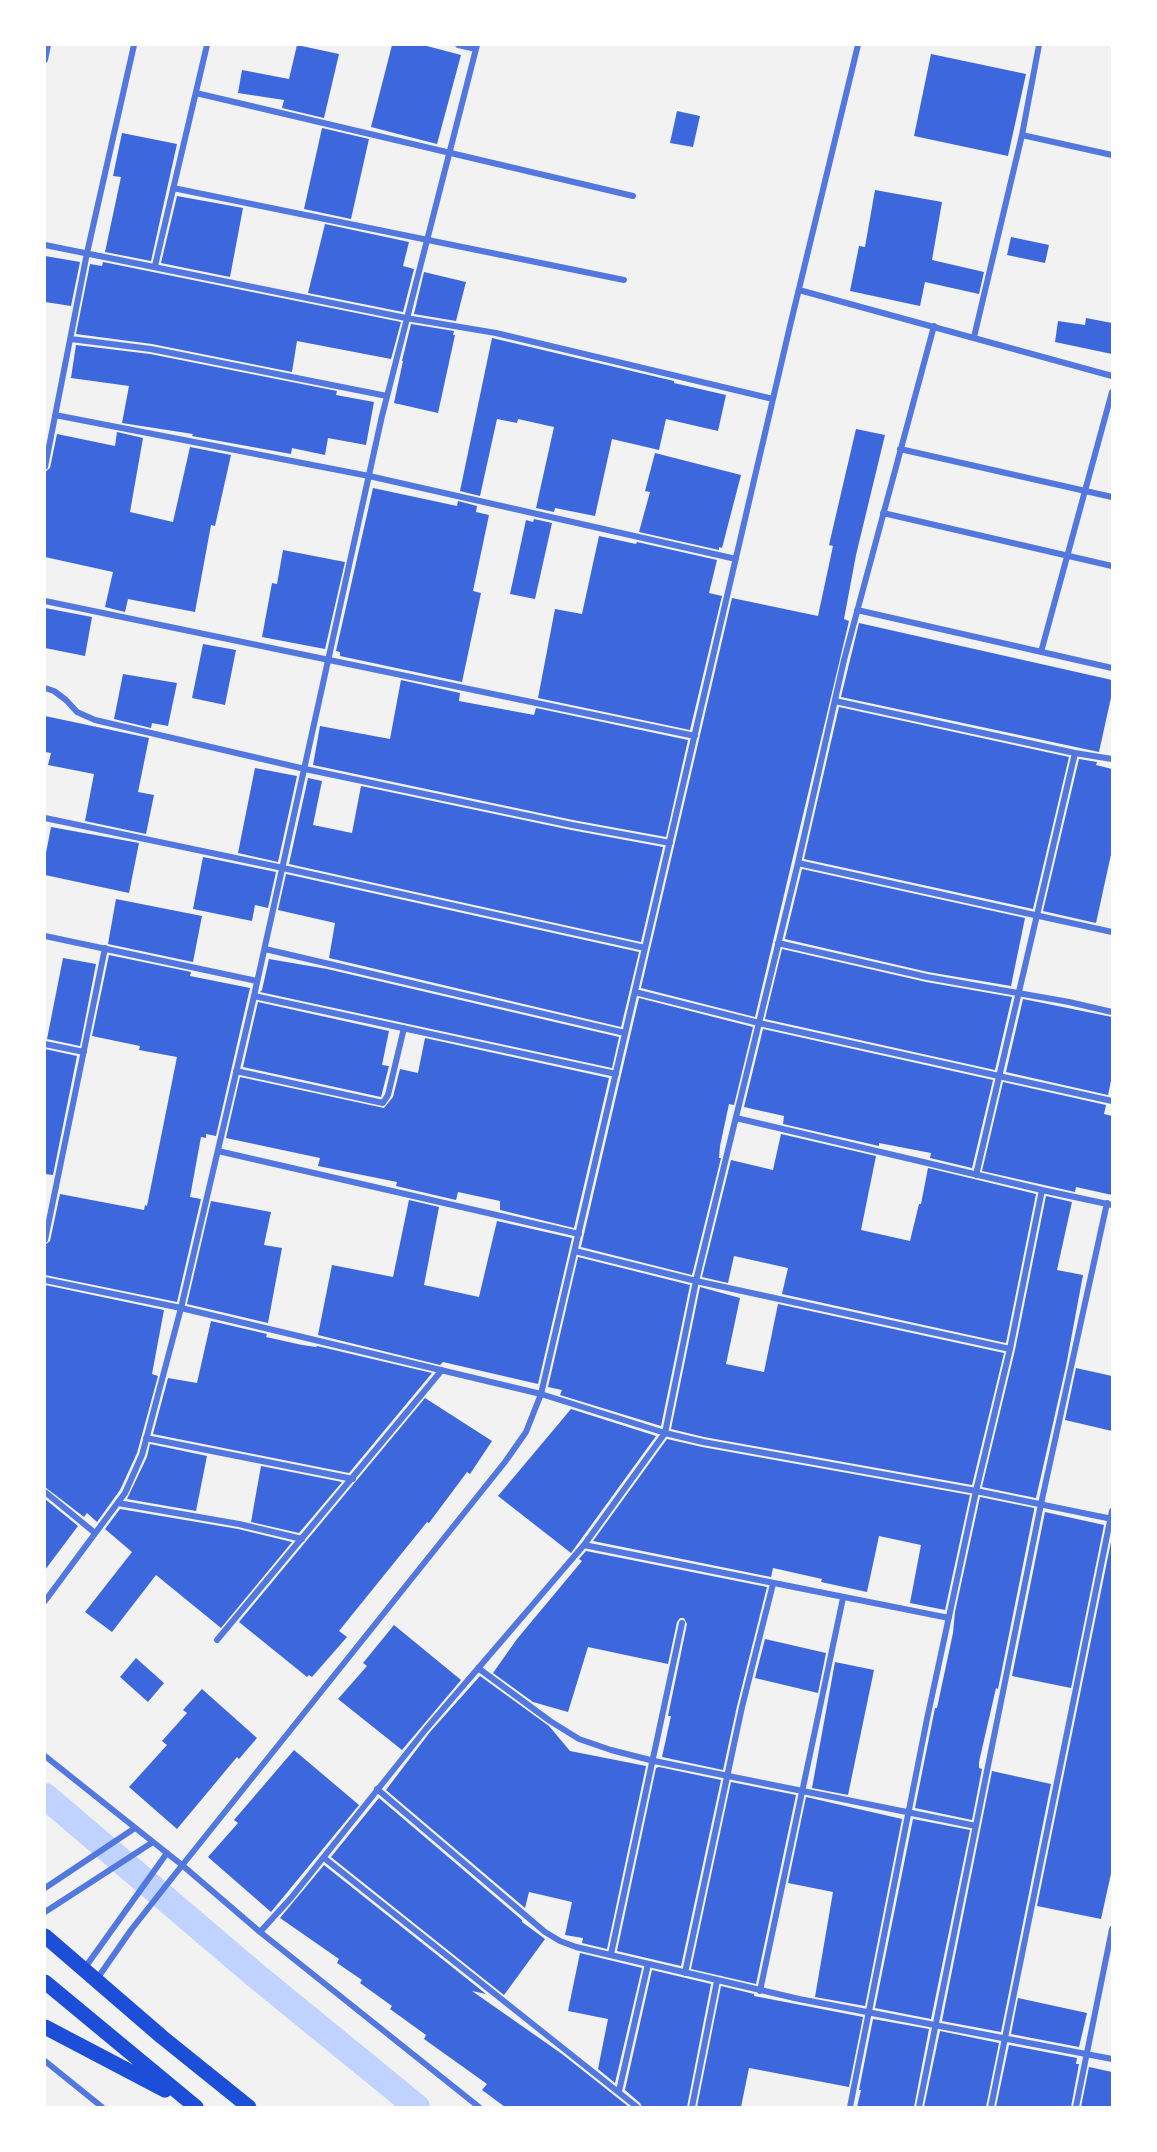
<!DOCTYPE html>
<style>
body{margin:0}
#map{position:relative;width:1157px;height:2152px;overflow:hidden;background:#f2f2f2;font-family:Figtree,sans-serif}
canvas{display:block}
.frame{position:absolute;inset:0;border:46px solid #fff;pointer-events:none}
</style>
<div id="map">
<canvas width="1157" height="2152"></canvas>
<div class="frame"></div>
</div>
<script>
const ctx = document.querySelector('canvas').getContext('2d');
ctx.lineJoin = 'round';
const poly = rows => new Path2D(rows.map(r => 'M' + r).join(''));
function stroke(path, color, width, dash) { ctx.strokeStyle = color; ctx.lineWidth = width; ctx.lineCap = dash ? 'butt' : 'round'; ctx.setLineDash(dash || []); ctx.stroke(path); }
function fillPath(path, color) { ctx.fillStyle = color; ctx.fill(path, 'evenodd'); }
stroke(poly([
 [45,1796,254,1974,417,2107]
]), '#bfd3fe', 26);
fillPath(poly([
 [297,45,339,54,324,118,282,108,284,100,238,93,242,70,289,79],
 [392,45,423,45,461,55,437,144,371,127],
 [931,54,1026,74,1008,156,914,136],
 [677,111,700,116,693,147,670,143],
 [322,128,369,139,351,219,304,209],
 [122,133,177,144,151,261,105,252,121,177,113,176],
 [875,190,942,202,932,260,984,272,979,294,925,282,920,306,850,291,859,246,865,247],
 [177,196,243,208,230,277,161,263],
 [325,224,409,242,403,266,414,269,403,312,308,293],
 [1011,237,1049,245,1045,263,1007,255],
 [45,256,80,262,71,306,45,302],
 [103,262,401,322,391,359,297,341,292,372,152,344,76,334,90,264,102,266],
 [424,272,466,282,456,321,414,314],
 [1086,318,1112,323,1112,354,1055,342,1058,321,1085,325],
 [411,324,454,331,453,335,455,335,438,413,394,403,403,361,402,361],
 [492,338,674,381,674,383,726,395,718,431,666,419,659,450,612,439,595,516,555,508,554,512,536,508,554,427,518,419,517,423,497,419,480,496,460,491],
 [76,345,150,354,337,391,336,395,374,402,366,445,328,438,325,455,292,448,291,454,192,436,193,434,122,423,129,386,71,378],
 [856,429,885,435,856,555,844,619,849,621,755,1017,641,988,732,598,818,616,833,546,829,545],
 [117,432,143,438,130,512,173,522,190,447,231,455,215,526,211,525,195,612,128,599,125,612,105,607,113,572,45,557,45,472,50,468,57,434,115,446],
 [655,453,741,475,722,548,719,547,719,550,639,532,650,492,645,491],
 [373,488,457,506,458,501,477,506,476,512,489,515,473,591,481,593,462,682,340,656,340,652,336,651],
 [534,519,552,523,535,599,510,594,526,520,533,522],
 [599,536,636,544,637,542,717,560,709,593,722,596,690,730,538,698,555,609,582,614],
 [283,550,345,562,325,649,262,637,272,583,277,584],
 [45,608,92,617,85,656,45,648],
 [859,623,1112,680,1112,693,1099,752,841,697],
 [203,644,236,650,225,705,192,698],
 [123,674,177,683,168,726,152,723,151,728,114,719],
 [401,680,460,693,459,701,534,715,536,708,688,740,666,837,573,820,313,765,320,726,390,739],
 [839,707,1069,757,1033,909,804,859],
 [45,716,149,738,138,792,154,795,146,834,85,821,94,774,48,765,51,753,45,752],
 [1079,759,1097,762,1096,765,1112,769,1112,850,1096,923,1043,911],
 [255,768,297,776,278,862,238,853],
 [308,778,322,781,313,825,352,833,361,786,571,830,663,847,641,942,289,864],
 [51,827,139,843,129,893,45,875,45,858],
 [203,857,276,872,268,908,255,905,252,921,193,909],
 [802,869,1025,918,1011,986,928,972,785,939],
 [286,874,639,952,621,1027,329,958,335,923,278,910],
 [116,899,202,916,193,962,108,944],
 [782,949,926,982,1012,997,995,1070,765,1019],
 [109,955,191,972,190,976,250,988,216,1136,206,1134,206,1138,201,1137,190,1197,201,1199,177,1302,45,1275,45,1245,50,1241,60,1194,144,1210,145,1205,147,1206,162,1132,177,1057,139,1050,140,1046,92,1036],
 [63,958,96,964,80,1046,47,1039],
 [269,959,327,969,619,1037,612,1068,260,992,262,990],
 [639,998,753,1027,734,1105,729,1104,720,1146,719,1158,721,1158,692,1275,581,1247],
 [1023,999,1112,1017,1112,1076,1108,1095,1006,1072],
 [258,1002,389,1031,382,1065,389,1066,381,1097,243,1067],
 [763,1029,993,1080,972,1168,930,1158,931,1153,879,1143,879,1146,783,1124,784,1116,744,1107],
 [425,1038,609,1078,574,1228,500,1210,500,1201,458,1192,456,1200,396,1186,397,1182,318,1166,320,1158,226,1138,240,1077,384,1108,393,1097,400,1069,418,1073],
 [45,1049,77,1056,53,1175,45,1174],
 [1003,1082,1106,1105,1104,1114,1112,1116,1112,1195,1076,1187,1075,1192,982,1171],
 [781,1134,876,1156,861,1230,910,1241,919,1204,921,1204,928,1168,1036,1194,1006,1343,782,1294,788,1268,734,1256,728,1283,702,1277,731,1160,773,1170],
 [1046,1196,1072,1202,1057,1270,1083,1275,1066,1366,1036,1498,982,1487,1015,1350],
 [409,1200,439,1207,424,1285,479,1297,497,1221,572,1238,538,1384,443,1362,440,1365,318,1335,332,1265,393,1277],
 [211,1201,271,1212,264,1245,282,1248,268,1323,187,1304],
 [578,1257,690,1285,661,1426,560,1395,562,1390,548,1387],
 [45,1285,164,1310,152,1374,158,1376,137,1453,120,1490,97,1522,87,1513,84,1517,45,1487],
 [700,1287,740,1298,726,1364,764,1372,778,1304,1004,1353,972,1485,704,1437,671,1429],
 [211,1321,267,1334,266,1337,302,1345,316,1347,317,1346,432,1373,349,1473,153,1434,168,1378,197,1383],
 [1076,1368,1112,1376,1112,1431,1065,1420],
 [425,1398,492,1441,470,1474,467,1472,429,1523,427,1522,339,1631,347,1637,312,1677,309,1675,307,1677,239,1622],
 [571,1409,656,1436,571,1553,498,1496],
 [667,1439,702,1447,970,1495,945,1610,910,1603,921,1545,879,1536,867,1592,821,1582,822,1579,773,1568,771,1577,593,1541],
 [150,1444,207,1456,196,1511,127,1499,147,1457],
 [261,1466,342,1482,299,1533,251,1522],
 [980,1497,1034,1508,1034,1510,998,1689,996,1688,979,1762,979,1768,982,1769,972,1820,915,1808,935,1708,937,1708,953,1633,955,1612],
 [45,1499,78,1526,45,1570],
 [120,1509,238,1529,292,1542,221,1628,156,1575,112,1632,85,1612,132,1552,105,1529],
 [1045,1512,1104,1525,1071,1688,1012,1676],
 [1112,1537,1112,1869,1101,1919,1037,1906],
 [586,1551,767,1587,737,1706,723,1770,662,1757,671,1716,668,1716,687,1624,684,1618,680,1618,677,1622,668,1664,588,1647,568,1712,533,1702,493,1673,517,1639,582,1561,579,1559],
 [394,1625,461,1680,402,1750,338,1699,367,1666,363,1663],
 [765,1639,826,1653,818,1693,755,1678],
 [136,1658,164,1683,148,1702,120,1677],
 [835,1662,874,1670,848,1795,812,1788],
 [480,1676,549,1726,570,1751,646,1766,607,1949,582,1943,583,1938,565,1935,572,1902,529,1892,525,1908,386,1790,430,1732],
 [202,1689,257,1738,239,1759,237,1757,177,1829,129,1787,167,1745,162,1741,187,1713,183,1710],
 [294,1750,359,1805,271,1912,208,1857,238,1823,234,1820],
 [659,1767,721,1780,681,1966,617,1951,656,1768],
 [992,1771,1051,1784,1001,2032,942,2021],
 [731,1782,796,1795,756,1984,691,1969],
 [806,1797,902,1819,865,2006,815,1997,833,1892,788,1883],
 [379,1798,522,1920,522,1922,545,1939,504,1995,331,1857],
 [913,1819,970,1830,931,2019,875,2008],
 [324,1865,486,1994,472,1991,562,2054,629,2107,505,2107,482,2090,487,2084,424,2039,426,2035,390,2009,392,2006,360,1983,362,1980,337,1963,339,1959,280,1918],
 [580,1953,642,1968,615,2083,598,2069,608,2019,568,2011],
 [652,1970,711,1984,687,2107,642,2107,640,2103,625,2090],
 [721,1986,754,1994,754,1996,863,2017,849,2087,749,2068,741,2107,697,2107],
 [1018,1998,1087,2013,1079,2047,1011,2034],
 [873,2019,929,2029,914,2107,857,2107,861,2090,859,2090],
 [940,2031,999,2043,986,2107,924,2107],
 [1009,2045,1077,2058,1076,2064,1079,2064,1071,2107,996,2107],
 [1089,2067,1112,2072,1112,2107,1081,2107]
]), '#3d67dc');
stroke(poly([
 [458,45,476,49],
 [45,60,48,45],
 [196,93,633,196],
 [1022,135,1112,155],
 [173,188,624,280],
 [45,245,406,318,496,333,773,399],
 [155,266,207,45],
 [799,290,1112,376],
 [974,337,1022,135,1039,45],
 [71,339,151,349,387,396],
 [55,415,369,476,736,559],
 [900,449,1112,497],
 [45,467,87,253,134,45],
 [883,513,1112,566],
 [45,601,695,736],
 [857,610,1112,668],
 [1041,652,1112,392],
 [45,688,54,691,66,700,77,712,95,720,305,769,572,825,670,843],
 [835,701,1075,753,1112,759],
 [45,818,283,868,645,948],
 [798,863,1112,932],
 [45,936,257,981],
 [778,943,927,977,1069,1002,1112,1012],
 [265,949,625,1033],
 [635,992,759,1023,1112,1101],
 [254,996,616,1074],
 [45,1044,84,1052],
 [236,1071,383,1103,388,1095,404,1028],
 [736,1118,1042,1190,1112,1205],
 [218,1151,579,1234],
 [976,1175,1075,753],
 [45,1240,105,948],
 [575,1251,696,1281,1010,1349],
 [45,1280,181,1308,541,1394,665,1433,703,1442,976,1491,1112,1519],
 [146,1438,353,1479],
 [45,1492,95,1533],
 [118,1503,239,1524,302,1539],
 [584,1545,949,1618],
 [45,1601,125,1493,142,1455,181,1308,254,996,382,416,477,45],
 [217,1640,442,1370],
 [478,1668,550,1721,579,1739,611,1750,654,1761,976,1826],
 [45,1756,182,1865,260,1932,479,2107],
 [377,1789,545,1932,560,1941,576,1947,799,1999,1112,2059],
 [324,1858,637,2107],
 [45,1888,135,1828],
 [45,1912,153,1842],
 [260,1932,291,1898,426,1729,584,1545,665,1433,696,1281,798,863,844,660,934,326],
 [611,1954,682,1623],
 [84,1969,167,1853],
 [685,1973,742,1707,773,1584],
 [97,1979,131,1930,172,1878,505,1462,526,1432,541,1394,790,326,858,45],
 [760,1991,843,1598],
 [45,2061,102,2107],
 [619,2091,648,1964],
 [692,2107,717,1981],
 [850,2107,927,1719,976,1491,1010,1349,1042,1190],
 [919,2107,1041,1504,1107,1203],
 [991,2107,1112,1511],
 [1076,2107,1112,1929]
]), '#5277de', 6);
stroke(poly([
 [45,1936,162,2037,249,2107],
 [45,1982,196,2107],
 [45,2027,165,2090]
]), '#1d4ed8', 15);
</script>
